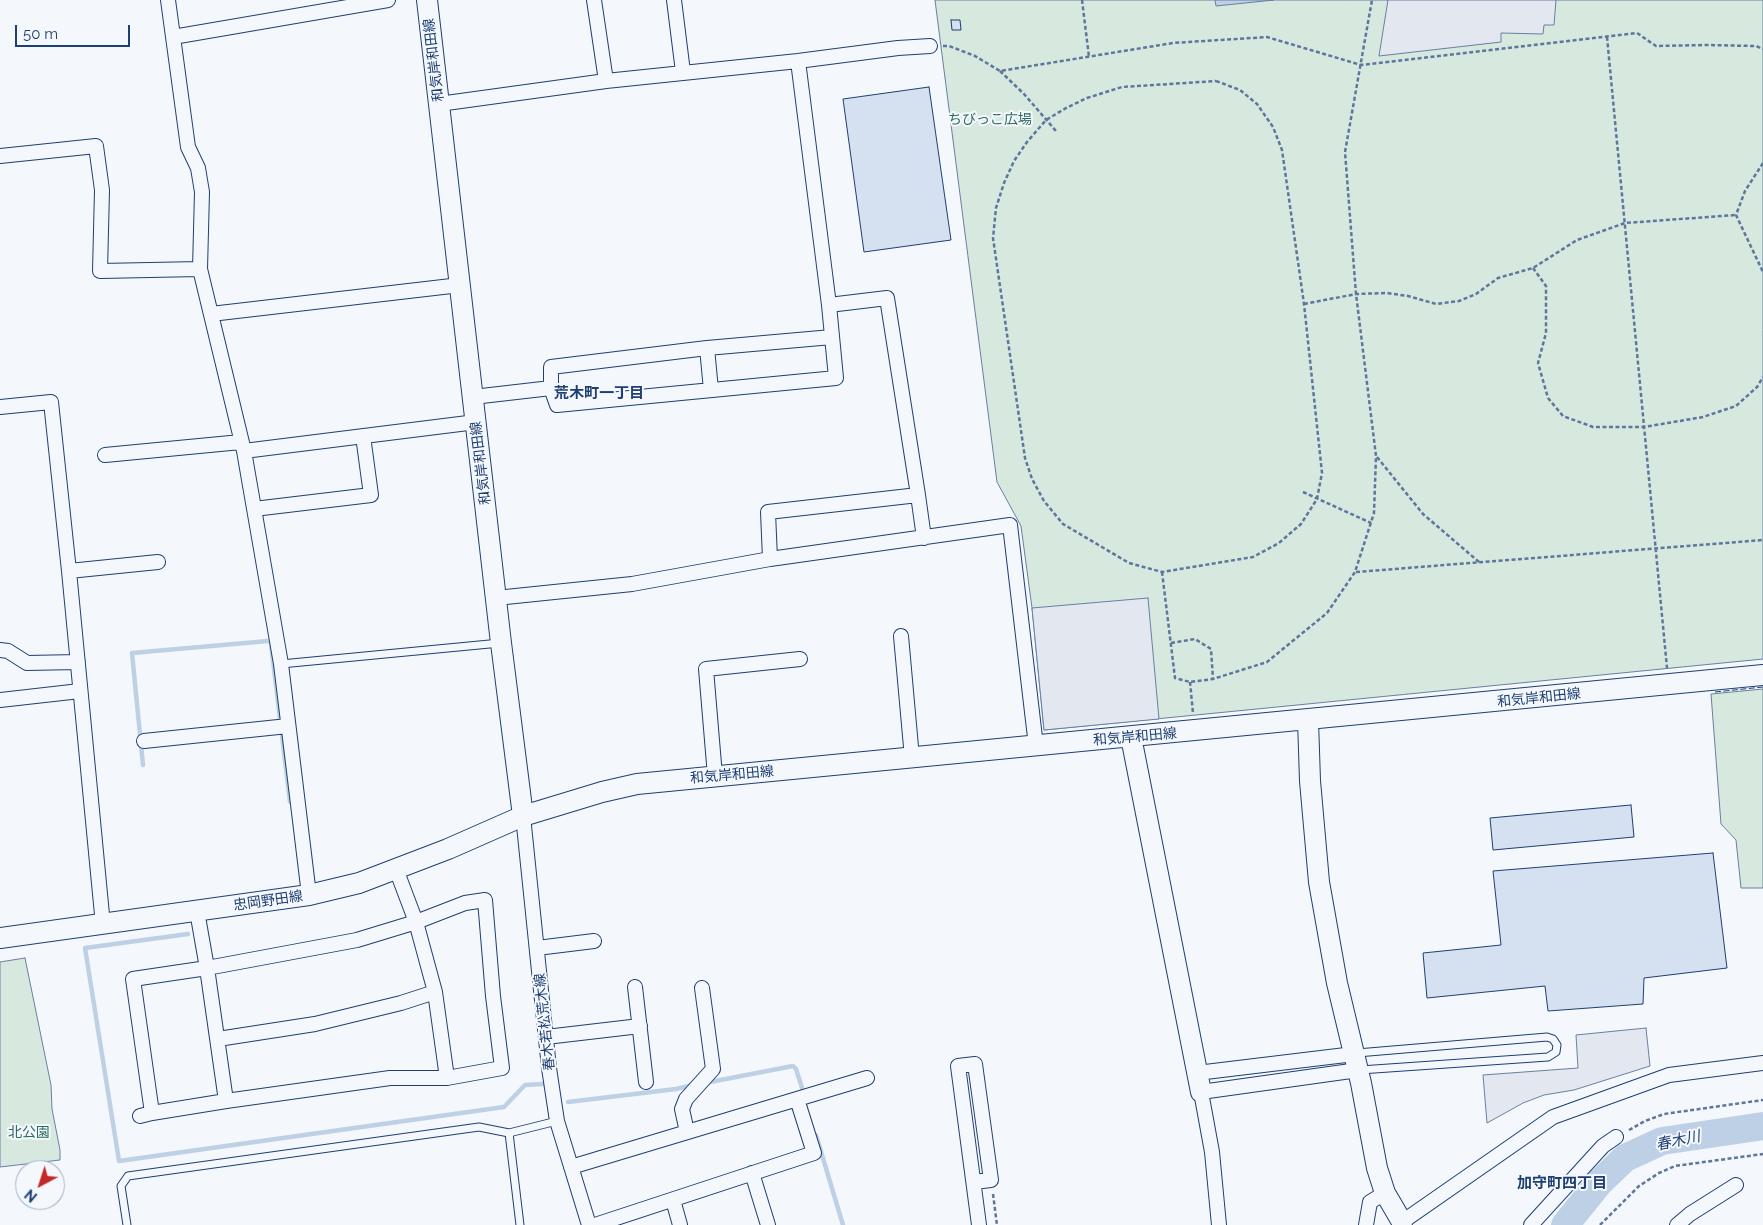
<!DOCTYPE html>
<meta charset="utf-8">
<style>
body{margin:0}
#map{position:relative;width:1763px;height:1225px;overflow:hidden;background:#f4f7fb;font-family:Raleway,sans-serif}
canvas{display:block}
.north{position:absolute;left:15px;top:1160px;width:50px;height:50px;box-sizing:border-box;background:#f4f7fb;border:1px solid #9eadc5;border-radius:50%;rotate:220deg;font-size:14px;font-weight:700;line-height:20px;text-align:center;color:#1d3f73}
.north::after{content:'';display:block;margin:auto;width:18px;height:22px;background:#c62828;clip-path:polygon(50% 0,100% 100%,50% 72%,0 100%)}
.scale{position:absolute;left:15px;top:25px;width:115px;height:22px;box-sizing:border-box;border:2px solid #1d3f73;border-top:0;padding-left:6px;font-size:15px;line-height:18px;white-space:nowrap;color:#1d3f73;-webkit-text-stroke:4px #f4f7fb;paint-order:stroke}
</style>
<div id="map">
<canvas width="1763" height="1225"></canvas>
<div class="north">N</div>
<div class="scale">50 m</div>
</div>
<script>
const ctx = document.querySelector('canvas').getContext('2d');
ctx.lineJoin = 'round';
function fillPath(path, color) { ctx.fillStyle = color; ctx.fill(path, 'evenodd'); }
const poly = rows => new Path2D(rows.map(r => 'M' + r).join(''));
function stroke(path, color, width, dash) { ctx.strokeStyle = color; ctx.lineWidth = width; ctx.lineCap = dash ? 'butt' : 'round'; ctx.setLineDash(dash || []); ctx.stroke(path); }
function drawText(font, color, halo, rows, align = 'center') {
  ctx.font = font + ' Raleway,"Noto Sans JP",sans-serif'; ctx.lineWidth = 4; ctx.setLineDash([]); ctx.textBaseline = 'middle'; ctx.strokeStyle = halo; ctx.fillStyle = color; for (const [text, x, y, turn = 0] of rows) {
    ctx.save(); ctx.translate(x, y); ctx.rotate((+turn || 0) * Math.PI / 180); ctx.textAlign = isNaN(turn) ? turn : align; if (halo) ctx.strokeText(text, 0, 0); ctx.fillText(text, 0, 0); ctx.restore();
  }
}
const green = poly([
 [935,0,1763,0,1763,659,1044,730,1032,608,1021,526,997,482,935,0],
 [1763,689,1763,888,1741,888,1736,840,1721,824,1711,694,1763,689],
 [25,958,51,1085,52,1109,60,1150,60,1160,0,1167,0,962,25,958]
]);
fillPath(green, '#d7e8df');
stroke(green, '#687fa3', 1);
const parking = poly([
 [1388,0,1556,0,1554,25,1544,25,1543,34,1501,33,1501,42,1379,56,1388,0],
 [1148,598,1159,719,1044,730,1032,608,1148,598],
 [1646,1028,1650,1066,1574,1090,1544,1095,1523,1103,1487,1123,1483,1075,1578,1068,1576,1035,1646,1028]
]);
fillPath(parking, '#e3e8f0');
stroke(parking, '#687fa3', 1);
const water = poly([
 [1215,0,1274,0,1216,6,1215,0]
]);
fillPath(water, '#bed0e5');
stroke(water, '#687fa3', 1);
stroke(poly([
 [271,644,290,802],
 [143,765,132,653,268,641],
 [188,934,85,948,119,1161,504,1107,525,1085,543,1084],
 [705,1083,793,1066,796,1069,803,1091],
 [568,1102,676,1089,693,1085],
 [816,1135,843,1225]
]), '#bed0e5', 4.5);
stroke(poly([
 [1565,1225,1599,1183,1625,1158,1662,1141,1763,1126]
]), '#bed0e5', 28);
const building = poly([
 [951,20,960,20,961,30,952,30,951,20],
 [929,87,951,240,864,252,843,99,929,87],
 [1631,805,1634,837,1493,850,1490,818,1631,805],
 [1713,853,1727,968,1644,978,1643,1004,1548,1011,1545,986,1427,998,1423,953,1501,945,1493,871,1713,853]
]);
fillPath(building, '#d5e0f0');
stroke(building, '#1d3f73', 1);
const lane = poly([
 [281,664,500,643],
 [1357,1053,1547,1037,1553,1039,1557,1045,1556,1052,1548,1057,1360,1070],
 [509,1133,520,1225],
 [127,1225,121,1186,128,1176,479,1127,509,1133,557,1121]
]);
const street = poly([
 [168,0,188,147,198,168,202,192,200,269,244,451,281,664,309,895],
 [594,0,606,81],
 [674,0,683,72],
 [173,37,388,0],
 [798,61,829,305,887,298,918,495],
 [439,104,606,81,798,61,898,48,930,46],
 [0,156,96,146,102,190,100,271,200,269],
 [829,305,836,378,557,405,551,388,551,367,707,348,832,337],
 [211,314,460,285],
 [707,348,711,390],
 [473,397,551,388],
 [0,407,51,402,69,571,103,925],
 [244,451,476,422],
 [105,455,241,442],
 [254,509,371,495,363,436],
 [770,559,768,512,918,495,924,538],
 [69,571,158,562],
 [496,598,632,584,770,559,1010,525,1036,746],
 [901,636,912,758],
 [0,650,8,651,27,663,78,662],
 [0,700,80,691],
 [144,741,288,726],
 [715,776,706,669,800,659],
 [523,816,549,1068,557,1121,589,1225],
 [396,869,416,922,435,992,447,1078],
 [197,911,207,968,226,1101],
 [537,948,594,941],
 [635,987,646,1082],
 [546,1037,640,1026],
 [218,1039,315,1024,401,1003,435,992],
 [1197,1073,1354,1054],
 [140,1116,152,1113,226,1101,390,1078,447,1078,502,1068,493,996,485,900,465,903,416,922,357,940,207,968,133,979,152,1113],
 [687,1132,682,1109,686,1099,713,1069,702,988],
 [571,1167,867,1078],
 [752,1173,768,1225],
 [974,1182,991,1180,975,1064,958,1066,979,1225],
 [673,1200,680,1225],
 [595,1225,814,1153,797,1099],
 [1219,1225,1212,1152,1201,1092,1358,1070],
 [1366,1225,1370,1202,1385,1193],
 [1404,1225,1402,1222,1553,1117,1669,1075,1763,1063],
 [1531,1225,1603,1146,1616,1137],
 [1677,1225,1690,1214,1736,1185]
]);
const secondary = poly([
 [427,0,501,643,523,816],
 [1308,720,1310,781,1319,882,1337,983,1361,1083,1377,1168,1385,1193,1402,1222],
 [1131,737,1201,1092],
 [0,938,309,895,359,883,448,849,523,816,602,792,637,784,1763,675]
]);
stroke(lane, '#1d3f73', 9);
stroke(street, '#1d3f73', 16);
stroke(secondary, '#1d3f73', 22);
stroke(poly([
 [1082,0,1089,57],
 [1607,37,1667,668],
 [943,46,949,46,975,56,1000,71,1173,43,1267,37,1361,65,1637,33,1656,46,1705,45,1756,46,1763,49],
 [1000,71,1024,94,1056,131],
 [1216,81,1240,90,1257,104,1273,127,1282,150,1304,304,1322,473,1317,499,1301,524,1279,543,1253,557,1162,572,1129,563,1063,524,1044,501,1032,479,1025,458,993,238,996,208,1004,183,1014,161,1027,142,1046,120,1066,108,1087,98,1122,87,1216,81],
 [1763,163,1745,191,1736,215,1763,272],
 [1533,268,1546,286,1546,333,1538,363,1548,398,1563,416,1593,427,1644,427,1703,417,1736,406,1757,387,1763,377],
 [1304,304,1356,294,1387,293,1408,296,1436,304,1459,301,1476,294,1498,278,1533,268,1577,240,1625,223,1736,215],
 [1377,457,1423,514,1479,562],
 [1303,492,1371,523],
 [1162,572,1175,678,1190,682,1213,679,1267,662,1327,613,1355,572,1374,513,1376,456,1356,294,1345,152,1372,0],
 [1356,572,1763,540],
 [1171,643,1195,639,1211,649,1213,679],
 [1190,682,1193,713],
 [1629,1130,1645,1121,1664,1114,1763,1100],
 [993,1194,997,1225],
 [1600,1225,1639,1186,1659,1173,1675,1166,1763,1154]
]), '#5e769c', 2.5, [4, 2.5]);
stroke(lane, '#f4f7fb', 7);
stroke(street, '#f4f7fb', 14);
stroke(secondary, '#f4f7fb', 20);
stroke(poly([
 [1715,692,1763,687]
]), '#1d3f73', 1, [6, 2.5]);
drawText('14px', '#1d3f73', '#f4f7fb', [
 ["和気岸和田線",434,60,-97],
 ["和気岸和田線",481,463,-97],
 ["和気岸和田線",1539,698,-6],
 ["和気岸和田線",1135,737,-5],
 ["和気岸和田線",732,775,-5],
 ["忠岡野田線",268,901,-8],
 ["春木若松荒木線",545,1022,-96]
]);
drawText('14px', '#2c6c60', '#f4f7fb', [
 ["ちびっこ広場",990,120],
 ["北公園",29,1133]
]);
drawText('bold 15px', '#1d3f73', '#f4f7fb', [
 ["荒木町一丁目",599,393],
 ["加守町四丁目",1562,1183]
]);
drawText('italic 15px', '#1d3f73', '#f4f7fb', [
 ["春木川",1678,1141,-12]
]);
</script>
